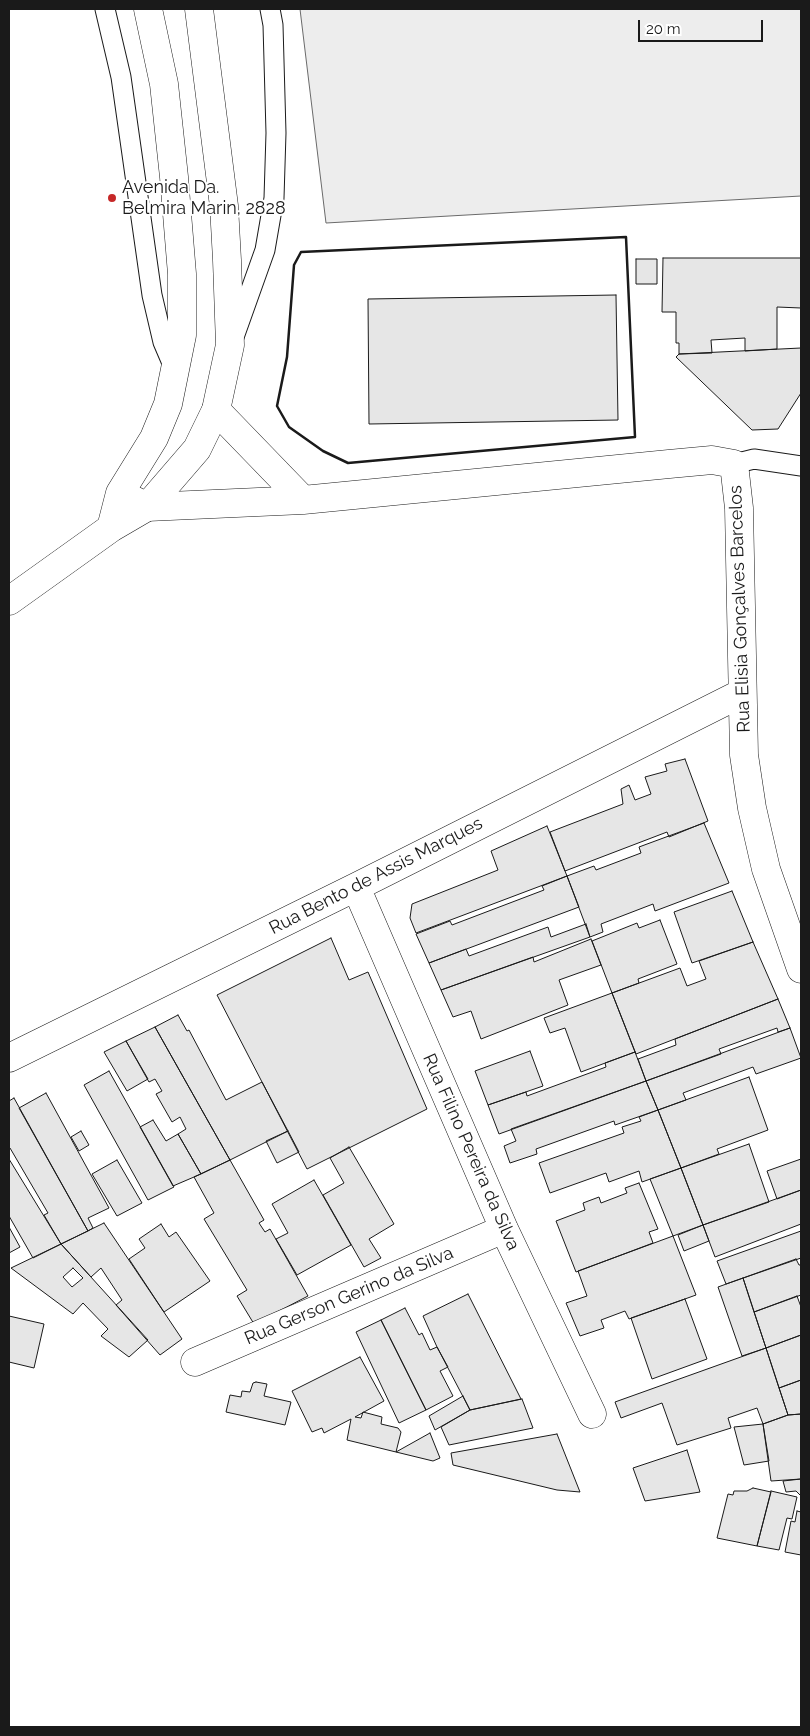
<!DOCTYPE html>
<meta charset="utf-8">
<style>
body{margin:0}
#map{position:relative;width:810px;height:1736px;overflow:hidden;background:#fff;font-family:Raleway,sans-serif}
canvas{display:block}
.frame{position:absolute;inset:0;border:10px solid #1a1a1a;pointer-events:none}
.scale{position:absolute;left:638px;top:20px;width:125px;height:22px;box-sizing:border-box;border:2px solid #1a1a1a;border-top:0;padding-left:6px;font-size:15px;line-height:18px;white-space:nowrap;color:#1a1a1a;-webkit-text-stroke:4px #fff;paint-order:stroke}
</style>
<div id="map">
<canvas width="810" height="1736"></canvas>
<div class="frame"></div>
<div class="scale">20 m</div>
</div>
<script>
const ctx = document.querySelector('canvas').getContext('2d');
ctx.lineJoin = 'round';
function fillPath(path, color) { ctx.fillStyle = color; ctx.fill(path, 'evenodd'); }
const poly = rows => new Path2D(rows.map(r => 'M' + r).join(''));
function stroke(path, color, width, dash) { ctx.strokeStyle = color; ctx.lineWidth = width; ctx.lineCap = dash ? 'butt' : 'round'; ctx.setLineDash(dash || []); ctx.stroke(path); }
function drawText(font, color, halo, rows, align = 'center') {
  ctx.font = font + ' Raleway,sans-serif'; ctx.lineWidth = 4; ctx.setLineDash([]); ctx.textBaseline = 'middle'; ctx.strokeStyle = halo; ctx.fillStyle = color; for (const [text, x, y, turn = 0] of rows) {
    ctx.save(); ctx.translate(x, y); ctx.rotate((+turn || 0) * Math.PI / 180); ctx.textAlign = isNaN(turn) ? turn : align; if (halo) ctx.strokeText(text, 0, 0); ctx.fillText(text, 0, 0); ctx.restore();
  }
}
const built = poly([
 [300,9,801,9,801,196,326,223,300,9]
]);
fillPath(built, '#ededed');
stroke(built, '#6a6a6a', 1);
const building = poly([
 [663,258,801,258,801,308,777,307,777,349,745,351,745,338,711,340,712,353,679,354,679,343,676,343,676,312,662,312,663,258],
 [636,259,657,259,657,284,636,284,636,259],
 [616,295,618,420,369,424,368,299,616,295],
 [801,348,801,393,778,429,752,430,676,357,679,354,801,348],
 [685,759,708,821,669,837,667,832,565,871,550,832,623,804,621,789,629,785,635,800,651,794,645,777,667,771,665,764,685,759],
 [704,823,729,883,655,911,653,904,601,924,603,932,590,937,567,876,594,866,596,870,641,853,639,847,704,823],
 [547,826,567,876,416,933,410,918,412,904,498,870,491,851,547,826],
 [567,876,579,907,429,963,416,934,450,921,452,925,544,890,542,886,567,876],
 [732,891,753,942,692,963,674,912,732,891],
 [660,920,677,964,638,979,639,983,612,993,592,941,637,923,639,928,660,920],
 [586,924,590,937,441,990,429,963,466,949,469,956,548,927,551,937,586,924],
 [331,938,349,980,368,972,427,1109,307,1169,217,995,331,938],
 [591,939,601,965,559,980,568,1005,481,1039,471,1011,453,1017,441,990,533,957,534,962,591,939],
 [753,942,778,999,636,1054,612,993,680,968,687,986,706,979,699,961,753,942],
 [612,993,635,1052,581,1072,565,1028,550,1033,544,1018,612,993],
 [778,999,790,1028,778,1032,777,1028,719,1049,721,1054,646,1081,638,1059,676,1045,675,1039,778,999],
 [178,1015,187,1031,189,1030,226,1100,262,1082,288,1131,230,1160,155,1027,178,1015],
 [155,1027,230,1160,201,1174,178,1134,186,1129,180,1117,172,1122,156,1094,162,1091,155,1079,149,1082,126,1041,155,1027],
 [790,1028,801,1058,756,1074,753,1067,683,1093,686,1100,658,1110,646,1081,790,1028],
 [126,1041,148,1079,127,1091,104,1052,126,1041],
 [530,1051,543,1086,488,1105,475,1071,530,1051],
 [635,1052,646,1081,499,1134,488,1105,526,1092,527,1096,606,1067,605,1063,635,1052],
 [109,1071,174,1187,148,1200,84,1085,109,1071],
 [749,1077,768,1130,717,1149,719,1154,681,1168,658,1110,749,1077],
 [646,1081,658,1110,615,1125,614,1121,536,1149,537,1154,510,1163,504,1146,516,1141,511,1129,646,1081],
 [46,1093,109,1208,88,1218,93,1228,88,1231,19,1108,46,1093],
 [14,1098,88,1231,61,1244,44,1215,48,1213,10,1148,9,1149,9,1101,14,1098],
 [658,1110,681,1168,642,1182,639,1171,609,1182,606,1173,550,1193,539,1163,624,1133,622,1127,641,1121,639,1117,658,1110],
 [153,1120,166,1141,178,1134,201,1174,173,1186,140,1127,153,1120],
 [81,1131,89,1145,79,1151,71,1137,81,1131],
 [288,1131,299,1152,277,1163,266,1141,288,1131],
 [749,1144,769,1202,703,1225,681,1168,749,1144],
 [349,1147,394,1224,369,1239,381,1258,364,1267,323,1195,344,1183,330,1158,349,1147],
 [9,1159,61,1244,33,1258,9,1216,9,1159],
 [801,1159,801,1190,777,1199,767,1171,801,1159],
 [117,1160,142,1203,117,1216,92,1174,117,1160],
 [230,1160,264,1220,259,1223,265,1232,270,1229,308,1296,254,1324,237,1296,247,1290,204,1219,214,1213,194,1177,230,1160],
 [681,1168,703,1225,673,1236,650,1179,681,1168],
 [314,1180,351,1245,297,1275,276,1239,288,1233,272,1204,314,1180],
 [639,1183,658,1229,649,1232,653,1243,576,1272,556,1221,585,1210,583,1203,599,1197,601,1203,627,1193,625,1188,639,1183],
 [801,1190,801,1224,715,1257,703,1225,801,1190],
 [104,1223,182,1339,160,1355,116,1305,122,1300,101,1268,91,1277,61,1244,104,1223],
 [161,1224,169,1237,176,1232,210,1281,164,1312,129,1259,145,1248,139,1239,161,1224],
 [703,1225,709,1241,684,1251,678,1235,703,1225],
 [9,1227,20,1247,9,1253,9,1227],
 [801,1231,801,1258,726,1284,717,1261,801,1231],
 [673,1236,696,1295,629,1319,625,1311,601,1320,604,1328,580,1336,566,1303,587,1296,578,1271,673,1236],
 [61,1244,148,1340,129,1357,101,1336,108,1329,83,1303,73,1314,11,1268,61,1244],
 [73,1268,83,1278,72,1287,63,1277,73,1268],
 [796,1259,799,1265,801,1265,801,1295,754,1312,743,1278,796,1259],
 [743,1278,766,1348,742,1356,718,1287,743,1278],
 [468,1294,521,1399,470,1410,437,1347,423,1316,468,1294],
 [797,1296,801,1307,801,1335,766,1348,754,1312,797,1296],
 [685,1299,707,1359,652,1379,631,1318,685,1299],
 [405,1308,419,1335,422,1333,430,1350,437,1347,448,1367,440,1371,453,1396,426,1410,381,1320,405,1308],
 [9,1316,44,1324,34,1368,9,1362,9,1316],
 [381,1320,426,1410,399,1423,356,1332,381,1320],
 [801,1335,801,1380,779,1388,766,1348,801,1335],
 [766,1348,788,1415,763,1424,757,1408,728,1418,731,1428,677,1445,662,1403,621,1418,615,1402,766,1348],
 [360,1357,384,1401,355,1417,361,1418,363,1412,382,1417,381,1424,398,1428,401,1432,396,1452,347,1440,351,1419,324,1433,322,1428,312,1432,292,1391,360,1357],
 [801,1380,801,1414,788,1415,779,1388,801,1380],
 [256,1382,267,1384,264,1396,291,1402,285,1425,226,1412,230,1395,241,1397,242,1391,250,1392,253,1383,256,1382],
 [463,1396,470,1410,435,1430,429,1416,463,1396],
 [522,1399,533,1428,449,1445,441,1427,470,1410,522,1399],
 [801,1414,801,1479,771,1481,763,1424,788,1415,801,1414],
 [763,1424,769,1461,744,1465,734,1427,763,1424],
 [430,1433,440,1458,433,1461,396,1452,430,1433],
 [557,1434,580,1492,557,1490,453,1465,451,1453,557,1434],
 [687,1450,700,1492,645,1501,633,1468,687,1450],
 [801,1479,801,1496,796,1491,786,1492,783,1481,801,1479],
 [753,1488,771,1492,757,1546,717,1538,728,1494,733,1495,734,1491,747,1491,753,1488],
 [771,1491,797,1497,792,1519,787,1518,779,1550,757,1546,771,1491],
 [797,1511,801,1512,801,1555,785,1552,791,1521,795,1522,797,1511]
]);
fillPath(building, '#e6e6e6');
stroke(building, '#1a1a1a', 1);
const service = poly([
 [105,9,121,77,152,295,163,342,175,370],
 [234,337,265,250,274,198,276,133,273,25,270,9],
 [734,464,754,459,801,466]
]);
const minor = poly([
 [216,410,303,500],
 [130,498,147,507,303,500,669,464,712,460,734,464,739,508,744,755,752,808,766,869,801,969],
 [356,887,504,1229,592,1414],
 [9,1058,356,887,742,693],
 [195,1362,504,1229]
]);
const primary = poly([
 [111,528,120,493,154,438,168,404,182,335,182,274,174,177,164,84,148,9],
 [9,601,111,528,147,507,197,449,216,410,230,345,227,260,224,206,199,9]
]);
stroke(service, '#1a1a1a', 21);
stroke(minor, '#1a1a1a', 29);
stroke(primary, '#1a1a1a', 29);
stroke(service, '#fff', 19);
stroke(minor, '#fff', 28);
stroke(primary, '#fff', 28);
stroke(poly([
 [626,237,635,437,348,463,323,451,289,427,277,406,287,357,294,265,301,252,626,237]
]), '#1a1a1a', 2.5);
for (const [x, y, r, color] of [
 [112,198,5,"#c62828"]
]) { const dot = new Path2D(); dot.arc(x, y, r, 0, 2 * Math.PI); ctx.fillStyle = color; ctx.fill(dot); stroke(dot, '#fff', 2); }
drawText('18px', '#1a1a1a', '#fff', [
 ["Avenida Da.",122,188],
 ["Belmira Marin, 2828",122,209]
], 'left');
drawText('18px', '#1a1a1a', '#fff', [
 ["Rua Elisia Gonçalves Barcelos",740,609,-92],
 ["Rua Bento de Assis Marques",376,876,-27],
 ["Rua Filino Pereira da Silva",471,1152,66],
 ["Rua Gerson Gerino da Silva",349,1296,-23]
]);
</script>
